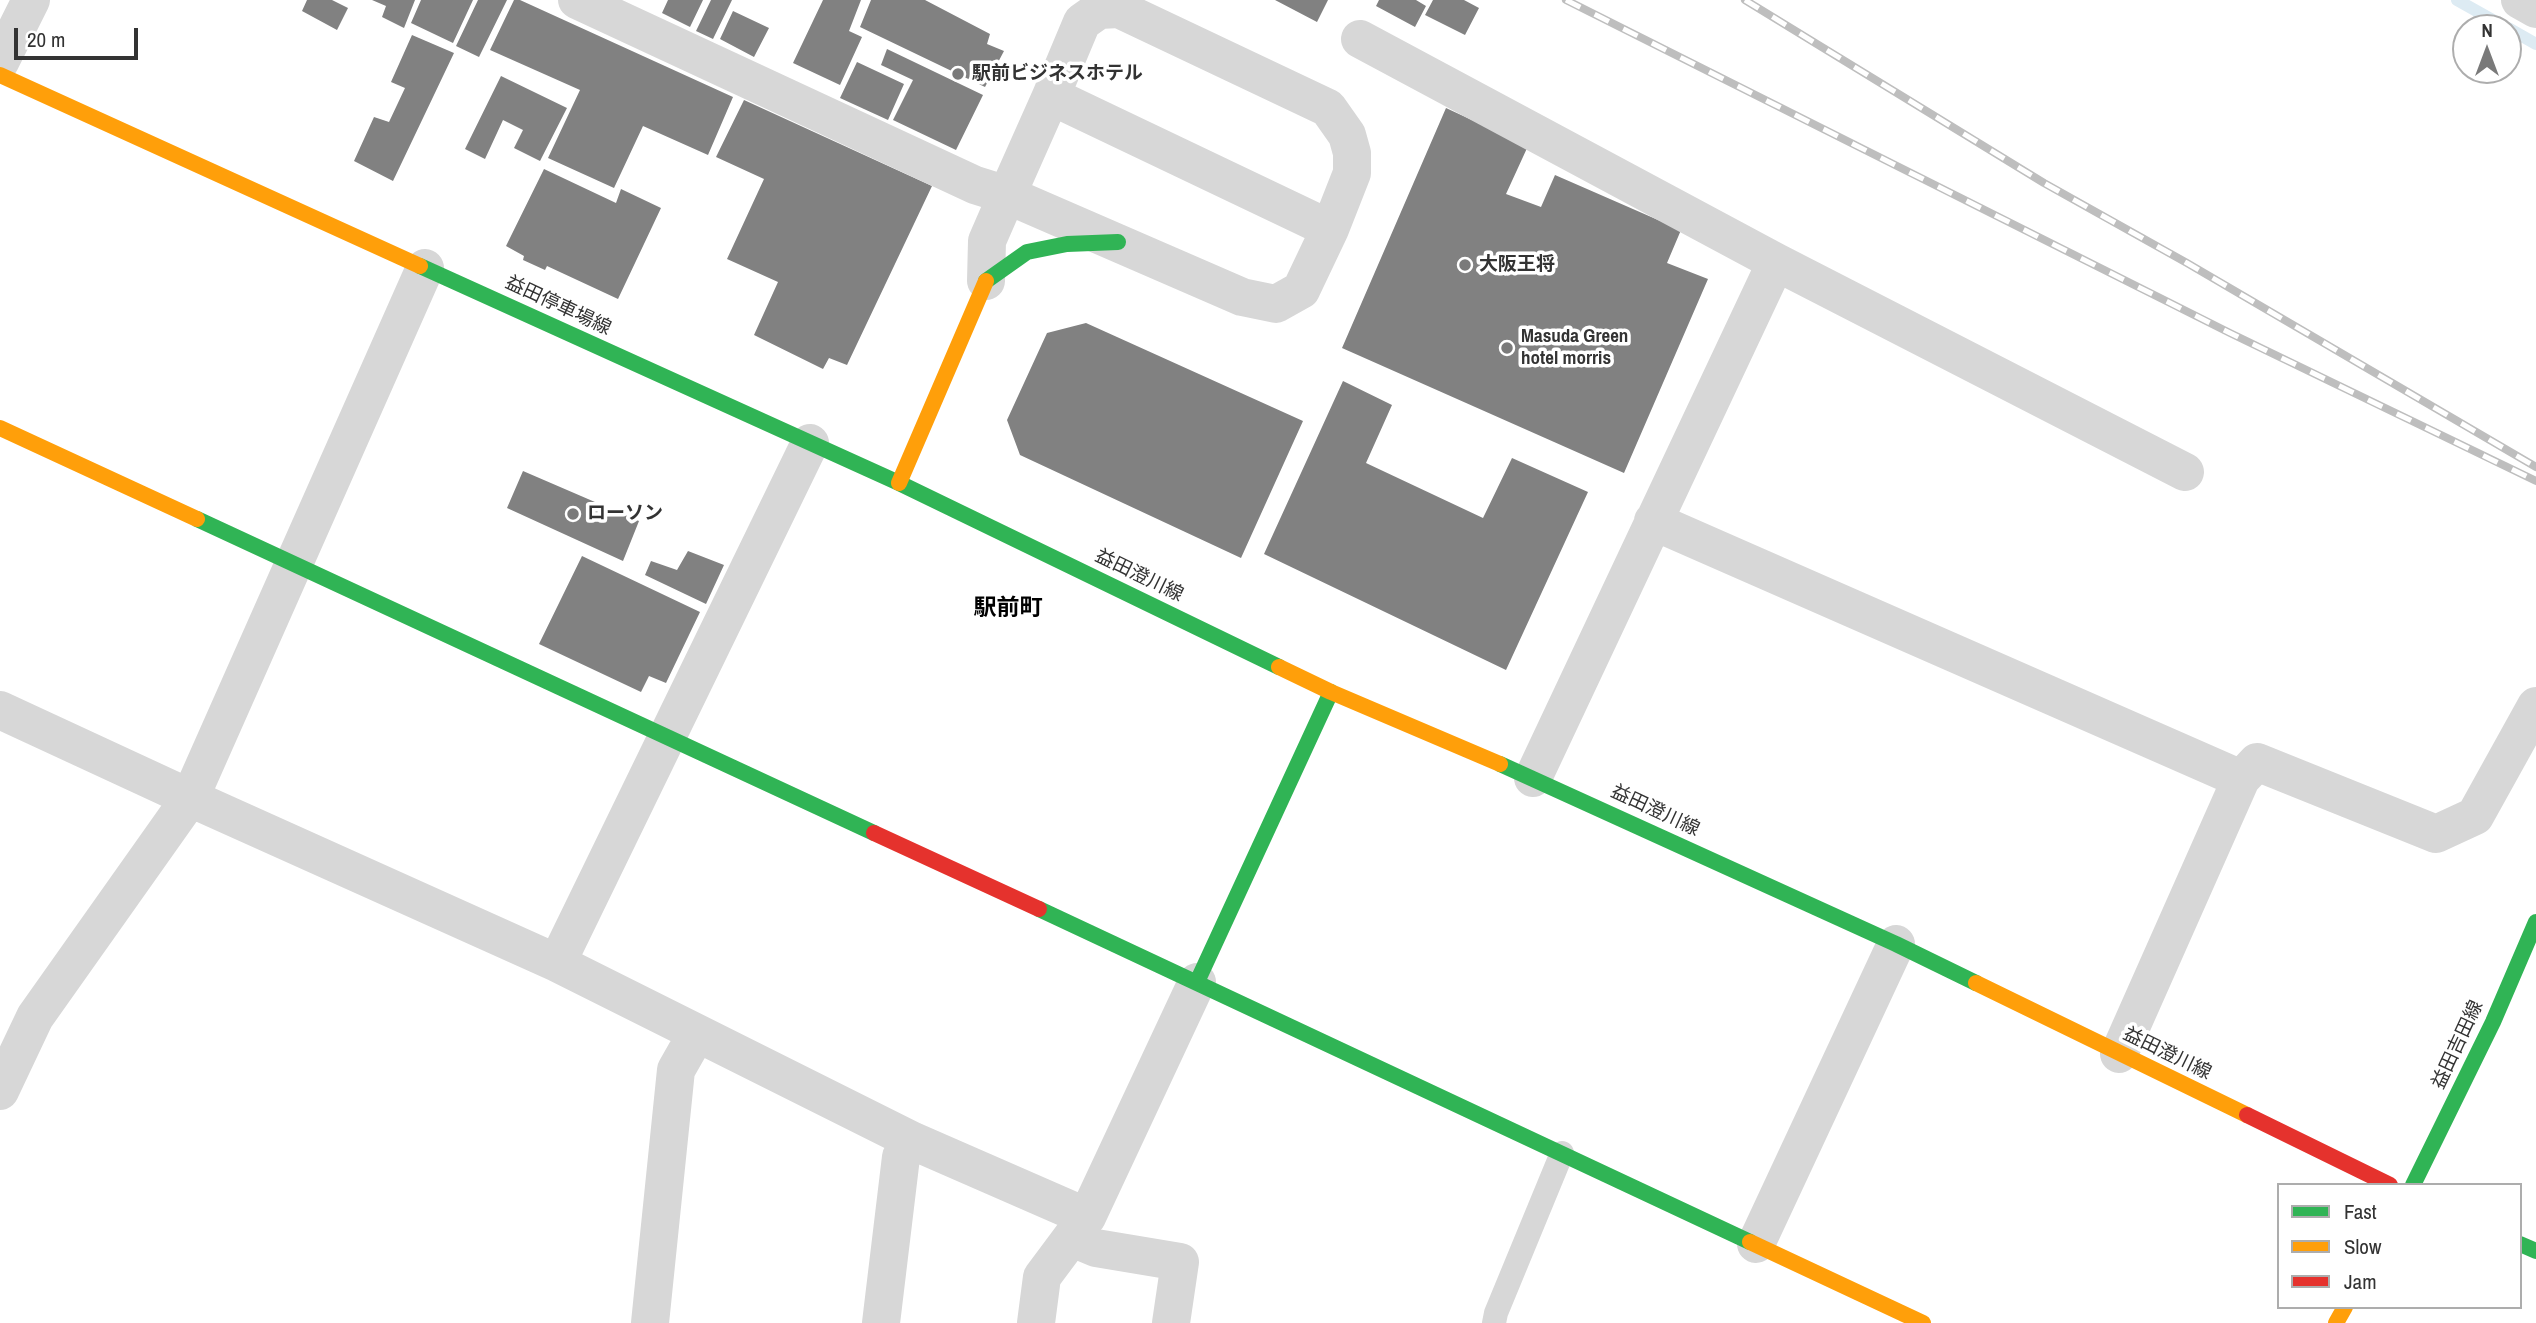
<!DOCTYPE html>
<meta charset="utf-8">
<style>
body{margin:0}
#map{position:relative;width:2536px;height:1323px;overflow:hidden;background:#fff;font-family:"Archivo Narrow",sans-serif}
canvas{display:block}
.legend{position:absolute;left:2277px;top:1183px;width:245px;height:126px;box-sizing:border-box;background:#fff;border:2px solid #adadad;margin:0;padding:9px 12px;list-style:none;font-size:21px;color:#333}
.legend li{display:flex;align-items:center;gap:14px;height:35px}
.legend b{width:35px;border:2px solid #adadad}
.north{position:absolute;left:2452px;top:14px;width:70px;height:70px;box-sizing:border-box;background:#fff;border:2px solid #adadad;border-radius:50%;rotate:0deg;font-size:19px;font-weight:700;line-height:28px;text-align:center;color:#333}
.north::after{content:'';display:block;margin:auto;width:24px;height:32px;background:#7a7a7a;clip-path:polygon(50% 0,100% 100%,50% 72%,0 100%)}
.scale{position:absolute;left:14px;top:28px;width:124px;height:32px;box-sizing:border-box;border:4px solid #333;border-top:0;padding-left:9px;font-size:21px;line-height:24px;white-space:nowrap;color:#333;-webkit-text-stroke:5px #fff;paint-order:stroke}
</style>
<div id="map">
<canvas width="2536" height="1323"></canvas>
<ul class="legend">
<li><b style="height:9px;background:#30b455"></b>Fast</li>
<li><b style="height:9px;background:#ff9f0a"></b>Slow</li>
<li><b style="height:9px;background:#e5322d"></b>Jam</li>
</ul>
<div class="north">N</div>
<div class="scale">20 m</div>
</div>
<script>
const ctx = document.querySelector('canvas').getContext('2d');
ctx.lineJoin = 'round';
const poly = rows => new Path2D(rows.map(r => 'M' + r).join(''));
function stroke(path, color, width, dash) { ctx.strokeStyle = color; ctx.lineWidth = width; ctx.lineCap = dash ? 'butt' : 'round'; ctx.setLineDash(dash || []); ctx.stroke(path); }
function fillPath(path, color) { ctx.fillStyle = color; ctx.fill(path, 'evenodd'); }
function drawText(font, color, halo, rows, align = 'center') {
  ctx.font = font + ' "Archivo Narrow","Noto Sans JP",sans-serif'; ctx.lineWidth = 7; ctx.setLineDash([]); ctx.textBaseline = 'middle'; ctx.strokeStyle = halo; ctx.fillStyle = color; for (const [text, x, y, turn = 0] of rows) {
    ctx.save(); ctx.translate(x, y); ctx.rotate((+turn || 0) * Math.PI / 180); ctx.textAlign = isNaN(turn) ? turn : align; if (halo) ctx.strokeText(text, 0, 0); ctx.fillText(text, 0, 0); ctx.restore();
  }
}
stroke(poly([
 [2457,0,2507,28],
 [2508,28,2536,44]
]), '#ddebf3', 12);
fillPath(poly([
 [307,0,332,0,348,8,337,30,302,11],
 [372,0,415,0,404,28,382,17,386,6],
 [421,0,473,0,453,43,411,23],
 [478,0,507,0,479,57,456,46],
 [514,0,520,0,733,97,708,155,643,126,614,188,548,158,580,90,490,50],
 [668,0,703,0,690,27,662,13],
 [711,0,732,0,713,39,696,31],
 [823,0,861,0,849,31,862,37,840,85,793,63],
 [871,0,925,0,990,34,987,44,1004,51,985,87,860,27],
 [1275,0,1328,0,1317,22],
 [1379,0,1416,0,1426,6,1415,27,1376,6],
 [1433,0,1464,0,1479,8,1465,35,1425,15],
 [733,11,769,28,754,57,720,39],
 [412,35,454,53,393,181,354,161,374,117,389,122,405,88,391,82],
 [887,49,983,95,956,150,893,120,913,80,881,65],
 [857,62,904,84,888,120,840,98],
 [501,76,567,108,540,161,514,148,523,130,503,120,485,159,465,149],
 [744,100,932,186,847,365,829,358,823,369,754,335,778,282,727,259,764,179,716,157],
 [1446,108,1528,146,1506,194,1541,207,1555,175,1681,230,1667,263,1708,279,1624,473,1342,348],
 [544,169,616,203,621,189,661,208,618,299,547,266,545,270,523,260,524,256,506,246],
 [1086,323,1303,421,1241,558,1020,455,1007,420,1047,333],
 [1343,381,1392,405,1366,463,1483,518,1512,458,1588,492,1506,670,1264,554],
 [523,471,639,521,623,561,507,508],
 [688,551,724,565,706,604,645,575,651,561,677,570],
 [582,556,700,612,666,683,649,676,641,692,539,644]
]), '#818181');
stroke(poly([
 [1494,1323,1496,1313,1562,1153]
]), '#d7d7d7', 24);
stroke(poly([
 [577,0,975,185,1007,195,1242,297,1276,304,1301,290,1330,229,1352,173,1352,153,1347,135,1328,108,1119,9,1099,10,1082,22,1051,96,1007,195,987,241,986,281],
 [2520,0,2536,9],
 [1360,39,1776,262,2185,472],
 [0,62,31,0],
 [1051,96,1330,229],
 [1653,521,2241,779],
 [0,710,190,798,557,963,913,1141,1087,1217,1197,982],
 [1533,778,1776,262],
 [557,963,810,443],
 [2119,1054,2241,779,2257,762,2436,834,2475,816,2536,706],
 [0,1091,35,1017,190,798,425,268],
 [1072,1238,1096,1248,1180,1262,1171,1323],
 [1756,1244,1896,944],
 [650,1323,676,1070,697,1033],
 [881,1323,901,1157,913,1141],
 [1036,1323,1042,1277,1086,1218]
]), '#d7d7d7', 38);
stroke(poly([
 [420,266,899,483,1279,667],
 [986,281,1027,252,1067,244,1118,242],
 [197,519,874,833],
 [1500,764,1896,944,1976,983],
 [1039,909,1750,1242],
 [1197,982,1331,692],
 [2413,1185,2493,1022,2536,922],
 [2520,1244,2536,1251]
]), '#30b455', 16);
stroke(poly([
 [0,75,420,266],
 [0,428,197,519],
 [899,483,986,281],
 [1279,667,1331,692,1500,764],
 [1976,983,2247,1115],
 [1750,1242,1923,1323],
 [2336,1323,2345,1307]
]), '#ff9f0a', 16);
stroke(poly([
 [874,833,1039,909],
 [2247,1115,2390,1185]
]), '#e5322d', 16);
const rail = poly([
 [1566,0,2230,333,2536,481],
 [1745,0,2044,183,2187,263,2536,467]
]);
stroke(rail, '#bebebe', 8);
stroke(rail, '#fff', 5, [16]);
for (const [x, y, r, color] of [
 [958,74,7,"#7a7a7a"],
 [1465,265,7,"#7a7a7a"],
 [1507,348,7,"#7a7a7a"],
 [573,514,7,"#7a7a7a"]
]) { const dot = new Path2D(); dot.arc(x, y, r, 0, 2 * Math.PI); ctx.fillStyle = color; ctx.fill(dot); stroke(dot, '#fff', 2.5); }
drawText('bold 19px', '#333', '#fff', [
 ["駅前ビジネスホテル",972,74],
 ["大阪王将",1479,265],
 ["Masuda Green",1521,337],
 ["hotel morris",1521,359],
 ["ローソン",587,514]
], 'left');
drawText('19px', '#333', '#fff', [
 ["益田停車場線",558,306,25],
 ["益田澄川線",1139,576,26],
 ["益田澄川線",1655,811,25],
 ["益田吉田線",2458,1045,-65],
 ["益田澄川線",2167,1054,26]
]);
drawText('bold 23px', '#000', '#fff', [
 ["駅前町",1008,609]
]);
</script>
